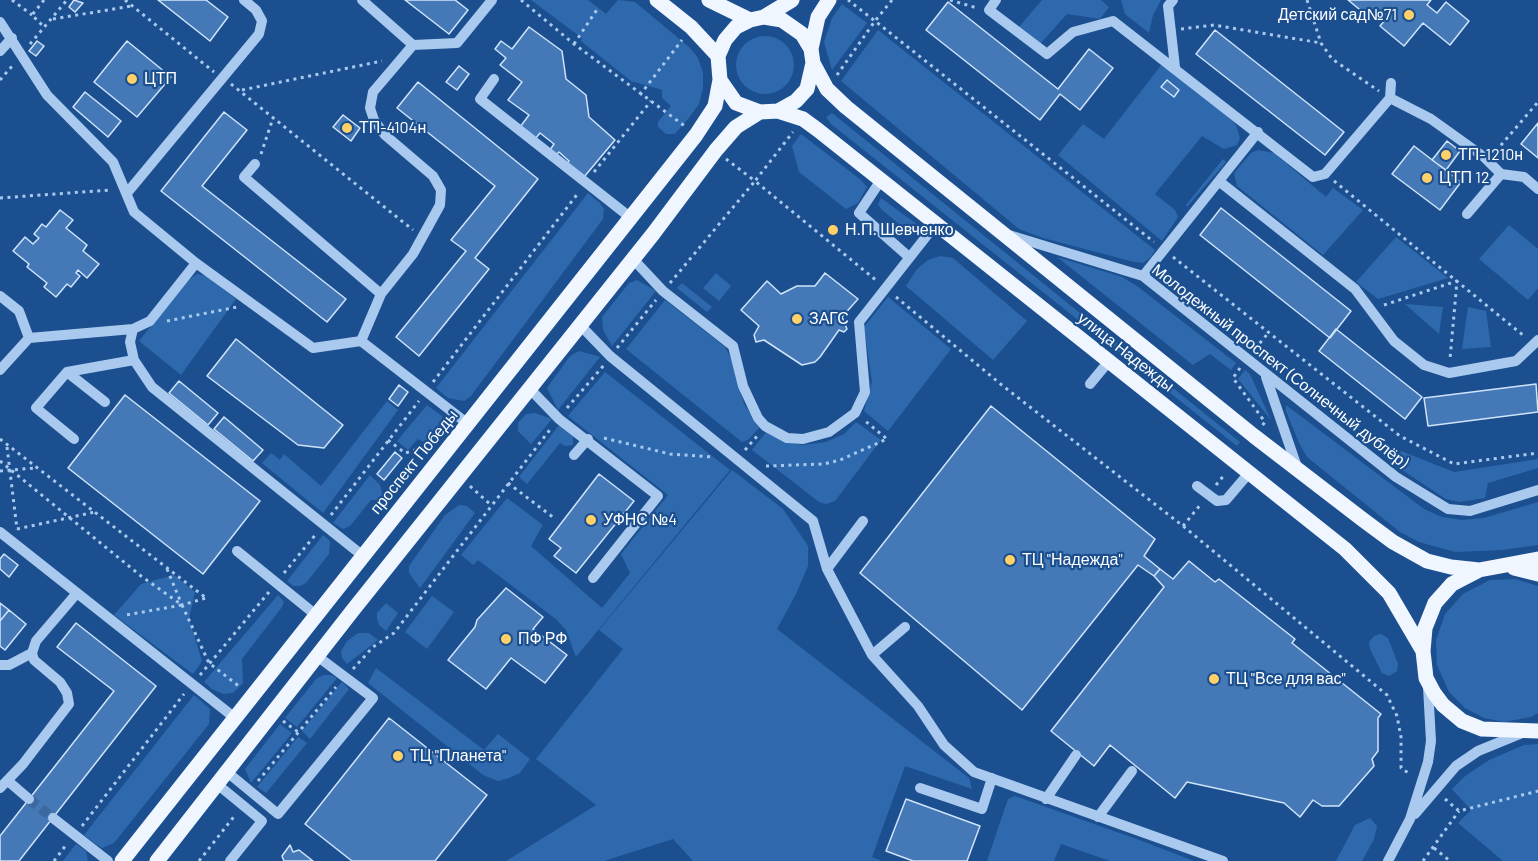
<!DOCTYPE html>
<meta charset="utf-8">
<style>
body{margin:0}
canvas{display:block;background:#1b4f8f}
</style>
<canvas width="1538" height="861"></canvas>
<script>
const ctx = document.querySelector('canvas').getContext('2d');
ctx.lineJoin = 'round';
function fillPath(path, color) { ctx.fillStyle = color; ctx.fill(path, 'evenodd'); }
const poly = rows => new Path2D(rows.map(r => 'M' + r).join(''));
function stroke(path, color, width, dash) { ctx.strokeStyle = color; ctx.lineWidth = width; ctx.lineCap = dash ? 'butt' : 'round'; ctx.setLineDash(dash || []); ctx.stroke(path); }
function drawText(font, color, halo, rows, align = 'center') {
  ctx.font = font + ' Barlow,sans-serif'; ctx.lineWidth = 4.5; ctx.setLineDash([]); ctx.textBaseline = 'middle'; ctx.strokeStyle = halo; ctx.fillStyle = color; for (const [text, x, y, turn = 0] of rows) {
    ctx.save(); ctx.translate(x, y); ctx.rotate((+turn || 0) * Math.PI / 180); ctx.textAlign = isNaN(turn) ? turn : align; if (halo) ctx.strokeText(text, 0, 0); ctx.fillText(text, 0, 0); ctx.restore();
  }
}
fillPath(poly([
 [531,0,588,0,606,14,618,0,635,2,689,47,698,58,703,73,703,88,699,104,688,119,675,134,666,134,658,127,658,122,671,106,662,98,662,90,631,81,581,41,582,38],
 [1042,0,1101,0,1109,7,1100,19,1067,14,1040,44,1019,27],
 [1121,0,1161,0,1153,15,1149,33,1125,14],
 [842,4,867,23,832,70,824,42,832,18],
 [878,30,1155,250,1150,258,1143,263,1134,262,1043,238,1019,229,841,81],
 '736 65a29 29 0 1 1 58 0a29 29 0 1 1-58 0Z',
 [1162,64,1230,118,1236,125,1240,138,1237,145,1224,149,1202,136,1155,194,1175,210,1178,217,1162,241,1058,155,1083,124,1104,139],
 [832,113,1240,442,1237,446,831,124,826,117],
 [801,134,861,180,867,187,858,203,846,209,799,172,792,146],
 [1258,150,1274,153,1326,197,1333,188,1363,210,1323,255,1237,186,1234,173,1251,153],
 [1223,159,1226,162,1187,207,1186,205],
 [588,193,600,203,604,209,603,219,471,396,464,401,448,398,436,388],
 [881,198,918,225,921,230,919,234,910,233,881,209,878,204],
 [1509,225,1538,249,1538,288,1528,300,1479,259],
 [1396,237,1448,278,1378,299,1356,282],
 [940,256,953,258,1027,321,993,360,906,286,917,269,928,260],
 [1057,257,1122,277,1137,286,1236,363,1231,370,1210,354,1193,365],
 [716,273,731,286,719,301,703,288],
 [197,274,206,276,236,299,181,375,139,341,187,281],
 [637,280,656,291,612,346,603,330,602,317,629,283],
 [682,283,712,307,707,312,677,288],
 [888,297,951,349,888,431,864,411,872,382,864,327],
 [665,300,725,347,731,358,744,404,760,427,748,440,742,442,626,349],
 [1405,304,1443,307,1439,334],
 [1468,307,1486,311,1491,347,1462,349],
 [579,351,600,357,558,410,547,388,570,356],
 [1245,370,1250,374,1271,420,1238,379],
 [605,372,730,470,576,657,566,630,557,620,478,560,473,565,461,555,507,498,543,525,531,546,602,608,630,573,621,554,668,495,568,416],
 [387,401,398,410,323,513,262,463,271,453,280,460,284,454,321,486],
 [427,405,442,416,443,432,435,442,425,443,418,439,408,450,397,441],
 [1286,405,1424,509,1442,517,1462,520,1484,518,1538,502,1538,545,1502,550,1455,552,1419,542,1400,532,1307,457,1299,443,1286,411],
 [535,413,552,419,531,444,518,431,518,423,526,414],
 [856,422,881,440,835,501,826,504,819,502,752,450,767,431,785,442,802,445,826,442,844,434],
 [559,425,573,436,573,445,565,446,560,443,527,484,519,477],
 [1401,451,1454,472,1538,459,1538,468,1488,483,1485,498,1460,502,1446,499,1396,466],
 [732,470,783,509,808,546,808,566,796,594,777,629,969,778,972,789,905,766,872,857,882,861,693,861,673,839,604,861,506,861,596,805,536,759,623,649,599,630],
 [370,475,380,485,383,497,380,500,371,500,350,526,343,529,333,523],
 [459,505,467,506,475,513,420,588,409,573,409,566,445,515],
 [323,535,330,541,329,554,306,583,300,586,293,586,287,581],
 [174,575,195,592,189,619,202,661,193,674,114,615,141,584],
 [1515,579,1538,586,1538,713,1531,717,1504,722,1484,718,1465,708,1449,692,1437,665,1436,640,1445,614,1463,594,1490,580],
 [278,595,284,602,282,607,242,659,243,683,233,693,223,694,212,689,204,682],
 [432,596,454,612,427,649,405,632],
 [386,603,398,613,386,631,379,625,377,618,377,613],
 [358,633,369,633,378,640,347,664,342,658,341,651,347,641],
 [1381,634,1388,638,1398,664,1397,671,1389,676,1382,673,1370,649,1369,642,1374,636],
 [376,668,484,750,498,734,530,759,520,773,509,778,498,781,483,775,368,683],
 [324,675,331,675,337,678,297,727,285,718,316,679],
 [342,682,349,689,310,739,302,731],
 [194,695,210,709,209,724,114,843,102,848,93,842,84,835],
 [280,724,292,733,251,783,245,769],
 [298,737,307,743,266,793,257,787],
 [1538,744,1538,861,1503,861,1458,823,1471,810,1452,789,1464,777,1489,760,1524,745],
 [1015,796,1142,841,1194,861,1110,861,1061,844,1054,861,987,861,1008,799],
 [1370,818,1377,826,1374,839,1362,861,1336,861,1355,825],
 [76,844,86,851,88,861,63,861]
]), '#2e69ad');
const building = poly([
 [74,0,83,3,75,12,69,7,74,0],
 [158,0,206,0,228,17,210,41,158,0],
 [405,0,455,0,468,10,449,34,405,0],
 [1348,0,1431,0,1427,5,1437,13,1446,2,1469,21,1450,45,1423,23,1404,46,1380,26,1385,20,1375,12,1370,18,1348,0],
 [948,2,1058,89,1089,49,1113,68,1080,110,1060,94,1040,120,926,30,948,2],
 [529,27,562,51,566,79,586,95,589,117,615,140,584,177,567,163,569,161,559,152,556,155,550,150,554,144,540,133,535,139,520,127,529,115,508,100,522,82,500,65,506,58,495,49,501,41,512,49,529,27],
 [1215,30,1344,132,1325,155,1196,54,1215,30],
 [37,41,44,46,36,56,29,51,37,41],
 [127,41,171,77,137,117,94,82,127,41],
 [459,66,469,74,457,90,446,82,459,66],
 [1167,80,1179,90,1174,97,1161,87,1167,80],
 [418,82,538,179,475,258,489,269,419,356,396,337,466,251,451,240,495,186,397,108,418,82],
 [85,92,121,121,108,137,73,107,85,92],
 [224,112,247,130,202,186,346,299,327,322,161,191,224,112],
 [343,115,360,128,351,141,333,127,343,115],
 [1538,123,1538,158,1521,144,1538,123],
 [1447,141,1460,151,1446,170,1432,160,1447,141],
 [1414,146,1461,182,1440,210,1392,174,1414,146],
 [1221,208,1351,311,1330,338,1200,235,1221,208],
 [60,210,73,220,66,228,87,245,83,251,99,264,87,278,78,270,76,273,80,276,71,287,67,284,56,297,44,287,47,283,27,267,29,264,13,251,25,237,33,244,39,238,34,234,42,224,46,227,60,210],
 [825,273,858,299,842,317,847,329,844,332,839,330,820,357,815,362,802,365,764,340,756,342,754,335,759,326,741,310,767,281,781,294,797,286,815,286,825,273],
 [1336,329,1422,397,1405,419,1319,351,1336,329],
 [236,339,343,425,324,448,298,445,207,376,236,339],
 [179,381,218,413,208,425,169,393,179,381],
 [1536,384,1538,412,1428,426,1424,398,1536,384],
 [399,385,408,392,398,406,389,399,399,385],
 [125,395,260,501,203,574,68,468,125,395],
 [991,406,1155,539,1144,556,1160,569,1154,576,1138,565,1022,710,860,573,991,406],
 [224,417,263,450,253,461,214,429,224,417],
 [395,452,402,458,384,480,377,474,395,452],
 [599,474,634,501,576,573,554,556,561,548,549,539,599,474],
 [4,554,18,565,9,577,0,569,0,559,4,554],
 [1189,561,1215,582,1219,579,1295,639,1292,643,1381,714,1378,718,1378,751,1372,759,1374,766,1339,806,1322,806,1313,800,1300,817,1284,803,1187,782,1175,798,1110,745,1094,766,1051,731,1164,587,1154,576,1160,569,1173,579,1189,561],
 [506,588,543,617,533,629,567,655,545,683,511,658,486,689,448,660,475,627,477,620,506,588],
 [0,603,9,610,0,621,0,603],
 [9,610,26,624,5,650,0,646,0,621,9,610],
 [76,623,156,686,19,861,0,861,0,836,114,691,57,647,76,623],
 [389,718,487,795,435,861,352,861,305,824,389,718],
 [906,799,980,826,967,861,913,861,886,851,906,799],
 [290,845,293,852,299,850,313,861,284,861,282,856,290,845]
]);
fillPath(building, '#4478b7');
stroke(building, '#cfe3fa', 1.5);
stroke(poly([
 [29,799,53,818]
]), '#3d69a0', 10, [10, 5]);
stroke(poly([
 [12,0,32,15],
 [44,0,32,15,44,27],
 [125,0,214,72],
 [521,0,574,44,686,127],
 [892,0,875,21,1154,242],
 [950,0,977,8],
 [1307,0,1321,43,1332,59,1379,91],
 [53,19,132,6],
 [1181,29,1214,25,1321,43],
 [30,44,67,0],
 [574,44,598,8],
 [837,75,875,21,848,0],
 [0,80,13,65],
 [231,84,413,230],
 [242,90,382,61],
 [640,95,682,40],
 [1496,151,1538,102],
 [261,154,273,118],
 [726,159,755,181,793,132],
 [594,172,651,101],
 [1334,181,1524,336],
 [0,198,110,190],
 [1173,257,1400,436,1454,464,1538,453],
 [670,283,755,181,877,281],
 [896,297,1003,386,1183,526,1387,695,1397,716,1401,737,1401,768,1410,774],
 [1384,305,1457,281,1450,359],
 [167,321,237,307],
 [617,348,656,300],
 [1255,349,1269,332],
 [1240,368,1233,378,1265,422,1262,426],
 [433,382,579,192],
 [567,408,604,365],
 [604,438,670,454,712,457],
 [0,439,206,598],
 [388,440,405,453,422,448,428,452],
 [7,447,17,529],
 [745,450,758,435],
 [0,461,141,576,182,605,126,615],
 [766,466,824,464,840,460,887,439,864,420],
 [0,471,35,468],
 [508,483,554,518],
 [1216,485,1225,474],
 [470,486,491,505],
 [331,515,419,401],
 [1183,526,1201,504],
 [17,529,95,512],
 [167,569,182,605,206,598],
 [284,573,316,534],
 [182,605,209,663,240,687],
 [353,669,373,647,394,633,552,427],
 [200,675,269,592],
 [283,721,298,732],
 [258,781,336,687],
 [1445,799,1459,811,1538,791],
 [82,826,184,694],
 [1434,848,1450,861],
 [54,861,66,845],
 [199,861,236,814],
 [1423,861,1459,811]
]), '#a9c9ee', 3, [3, 4.5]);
stroke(poly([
 [362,0,413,45,457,43,492,0],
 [996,0,989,10,1047,54,1073,32,1113,21,1313,177,1325,174,1390,98,1431,119,1484,157,1501,174,1524,177,1538,189],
 [1173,0,1168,6,1175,67],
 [0,22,47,95,113,162,134,212,196,263,313,348,361,341,468,424],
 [0,51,12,38],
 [494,79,480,99,631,218],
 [1390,98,1391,83],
 [255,164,244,177,381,294],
 [881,180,859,213,909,257],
 [1220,182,1355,289,1394,341,1424,365,1449,373,1516,361,1538,340],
 [127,193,259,34,262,21,256,10,244,0],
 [1467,214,1501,174],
 [1009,235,1143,276,1396,477,1448,509,1470,511,1538,490],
 [633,259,663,291,733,346,743,386,758,418,765,426,787,438,803,439,829,432,855,413,865,392,859,322,936,224],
 [1143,276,1258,132],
 [0,296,19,311,29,338],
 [580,325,610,356,813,521,827,569,872,655,918,706,944,745,974,772,1223,861],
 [133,329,130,342,134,360,152,387,363,556],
 [361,341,381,294,413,254,440,205,441,190,433,176,385,135,374,120,370,108,373,92,413,45],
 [0,370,29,338,133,329,150,321,196,263],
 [67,372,105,402],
 [1266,377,1298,470],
 [1090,384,1109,361],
 [530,389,559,419,658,496,593,578],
 [74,439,36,408,67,372,134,360],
 [574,455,588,439],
 [1197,486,1217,501,1226,500,1249,473],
 [0,532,235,718],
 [237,551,316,615],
 [827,569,863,521],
 [872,655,905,627],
 [0,665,9,665,32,653],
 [227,772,278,814,373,698,317,656],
 [8,781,29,799],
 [217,784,262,821,230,861],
 [0,788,23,764,69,704,67,693,60,682,34,660,32,653,36,641,77,593],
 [920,788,982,809,992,778],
 [1046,799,1076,755],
 [1415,814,1456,766,1478,751,1522,733],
 [1098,817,1132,771],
 [53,818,108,861],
 [1388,861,1410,819,1428,762,1431,741,1428,687]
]), '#a9c9ee', 10);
stroke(poly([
 [657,0,691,27,718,56],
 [709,0,750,20],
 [811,49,818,17,829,0],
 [813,63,827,89,846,107,1254,436,1362,519,1393,542,1427,561,1451,567,1479,570],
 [720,80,736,103,760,112,778,111,796,101,807,89,813,63,811,49,802,34,782,20,764,17],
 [778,111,803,119,818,130,1345,549,1389,593,1423,651],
 [1538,559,1479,570,1452,584,1435,603,1425,628,1423,651,1426,678,1434,693,1443,705,1462,721,1482,729,1538,731],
 [1514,568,1538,574],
 [122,861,696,135,715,106,720,80,718,56,725,40,736,27,750,20,764,17,792,0],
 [157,861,353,610,653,234,716,150,736,127,760,112]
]), '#f0f6ff', 15);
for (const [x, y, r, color] of [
 [1409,15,6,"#ffd166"],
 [132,79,6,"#ffd166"],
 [347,128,6,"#ffd166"],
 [1446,155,6,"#ffd166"],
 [1427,178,6,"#ffd166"],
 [833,230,6,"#ffd166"],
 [797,319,6,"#ffd166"],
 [591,520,6,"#ffd166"],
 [1010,560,6,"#ffd166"],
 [506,639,6,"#ffd166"],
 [1214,679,6,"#ffd166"],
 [398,756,6,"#ffd166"]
]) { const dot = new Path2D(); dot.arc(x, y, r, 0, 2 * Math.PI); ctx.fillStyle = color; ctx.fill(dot); stroke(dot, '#1b4f8f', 2); }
drawText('16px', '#fff', '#1b4f8f', [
 ["Детский сад№71",1397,15,"right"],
 ["ЦТП",144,79],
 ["ТП-4104н",359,128],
 ["ТП-1210н",1458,155],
 ["ЦТП 12",1439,178],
 ["Н.П. Шевченко",845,230],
 ["ЗАГС",809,319],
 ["УФНС №4",603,520],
 ["ТЦ \"Надежда\"",1022,560],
 ["ПФ РФ",518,639],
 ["ТЦ \"Все для вас\"",1226,679],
 ["ТЦ \"Планета\"",410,756]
], 'left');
drawText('16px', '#fff', '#1b4f8f', [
 ["улица Надежды",1126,352,38],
 ["Молодежный проспект (Солнечный дублёр)",1280,366,38],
 ["проспект Победы",414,462,-51]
]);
</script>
